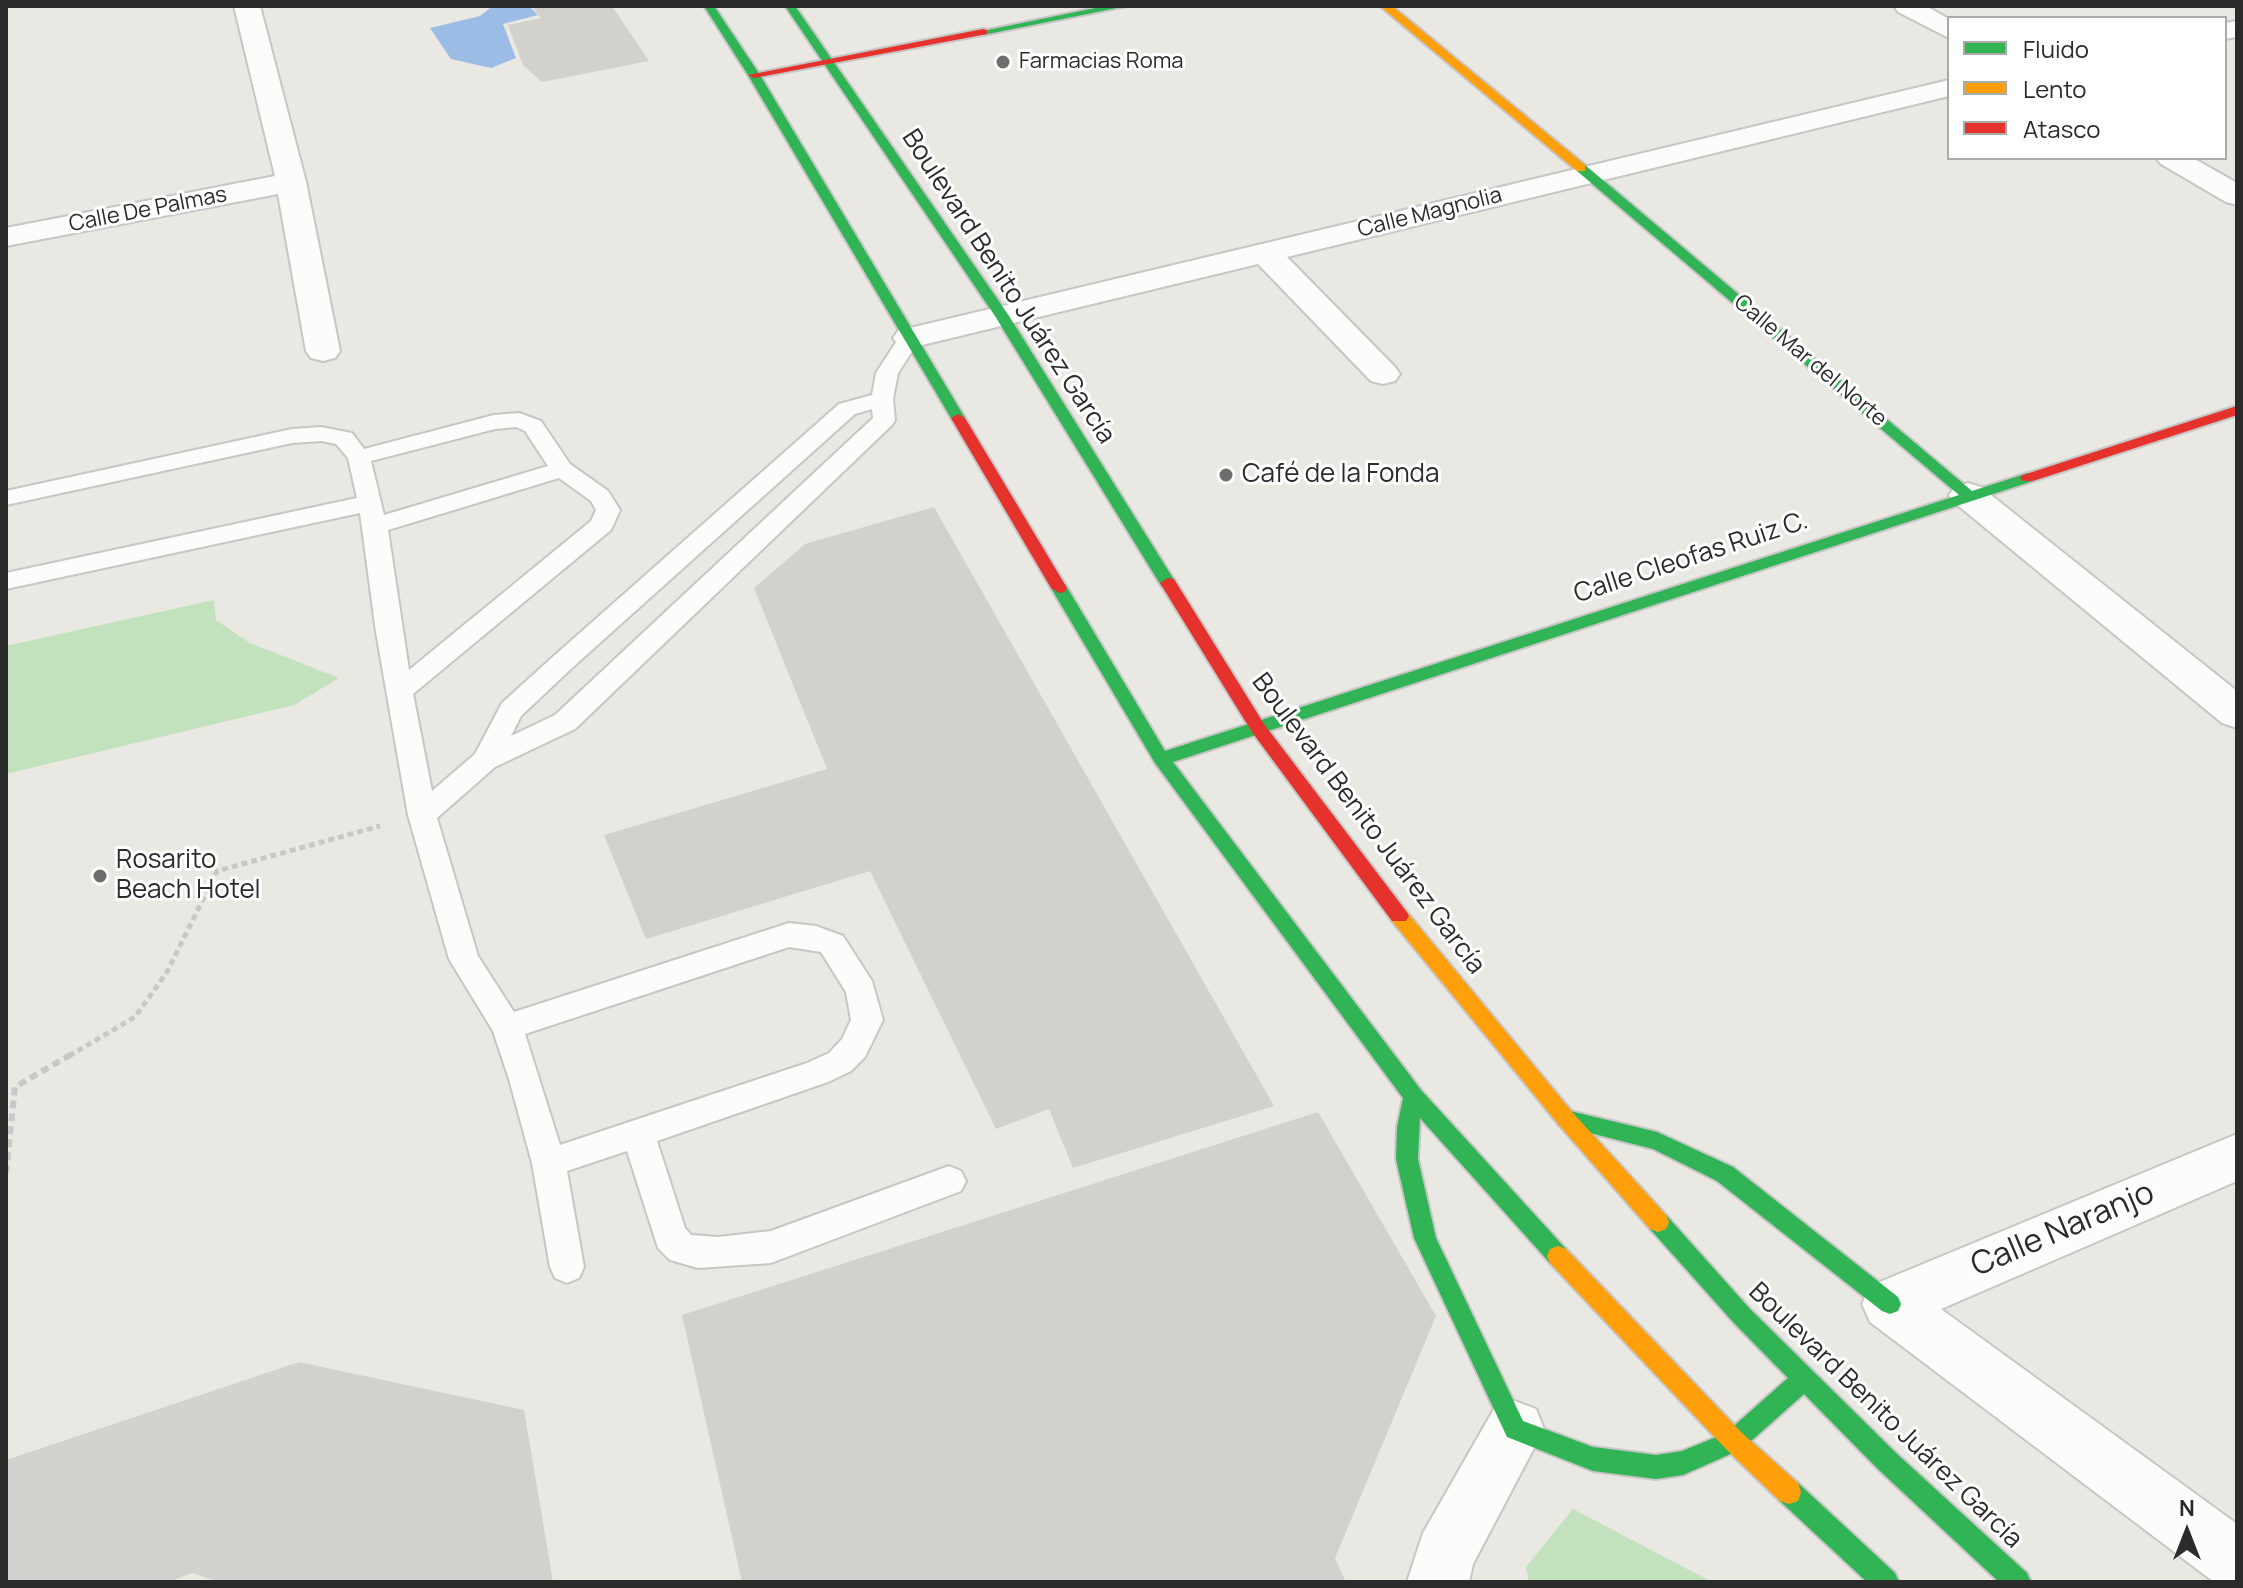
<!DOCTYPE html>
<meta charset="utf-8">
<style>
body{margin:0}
#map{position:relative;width:2243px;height:1588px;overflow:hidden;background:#e9e8e2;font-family:Manrope,sans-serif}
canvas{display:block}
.frame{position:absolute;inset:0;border:8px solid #2b2b2b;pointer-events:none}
.legend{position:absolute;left:1947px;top:16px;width:280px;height:144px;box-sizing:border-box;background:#fff;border:2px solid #aaa;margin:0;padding:10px 14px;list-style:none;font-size:24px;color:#2b2b2b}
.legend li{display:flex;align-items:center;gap:16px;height:40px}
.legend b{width:40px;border:2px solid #aaa}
.north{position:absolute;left:2147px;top:1492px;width:80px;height:80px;-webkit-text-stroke:6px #fff;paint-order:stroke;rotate:0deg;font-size:22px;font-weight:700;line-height:32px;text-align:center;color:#2b2b2b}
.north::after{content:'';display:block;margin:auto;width:28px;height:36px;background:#2b2b2b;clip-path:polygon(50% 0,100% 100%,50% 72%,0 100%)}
</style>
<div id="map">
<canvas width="2243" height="1588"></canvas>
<div class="frame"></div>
<ul class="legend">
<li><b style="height:10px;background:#30b455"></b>Fluido</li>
<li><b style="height:10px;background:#ff9f0a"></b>Lento</li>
<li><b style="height:10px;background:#e5322d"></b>Atasco</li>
</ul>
<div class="north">N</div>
</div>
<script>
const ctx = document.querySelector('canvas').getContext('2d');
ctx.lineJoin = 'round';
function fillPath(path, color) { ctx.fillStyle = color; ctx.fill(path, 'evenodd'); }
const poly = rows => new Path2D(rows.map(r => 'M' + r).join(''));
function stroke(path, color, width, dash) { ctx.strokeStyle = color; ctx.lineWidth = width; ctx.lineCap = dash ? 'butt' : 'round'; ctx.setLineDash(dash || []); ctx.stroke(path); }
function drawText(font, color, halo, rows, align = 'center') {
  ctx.font = font + ' Manrope,sans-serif'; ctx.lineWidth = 6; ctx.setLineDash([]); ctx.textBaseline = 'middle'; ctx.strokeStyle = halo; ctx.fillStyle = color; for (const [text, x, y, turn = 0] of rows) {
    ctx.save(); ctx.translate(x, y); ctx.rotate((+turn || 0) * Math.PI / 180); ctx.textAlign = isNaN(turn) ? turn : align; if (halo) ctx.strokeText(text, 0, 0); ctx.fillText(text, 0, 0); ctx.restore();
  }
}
fillPath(poly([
 [214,600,216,620,250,643,339,678,294,705,6,774,6,646],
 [1573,1509,1712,1582,1529,1582,1526,1567]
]), '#c2e2bd');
fillPath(poly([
 [493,6,529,6,538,15,503,24,516,58,491,68,451,59,430,28,480,16]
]), '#9bbde5');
fillPath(poly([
 [532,6,612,6,649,61,542,82,523,65,508,25,541,18],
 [934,507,1274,1106,1073,1168,1049,1109,996,1129,870,871,646,939,604,835,827,769,754,588,805,544],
 [1318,1112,1436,1316,1335,1558,1346,1582,742,1582,682,1315],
 [299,1362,524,1410,553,1582,220,1582,192,1573,168,1582,6,1582,6,1460]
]), '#d2d1cd');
const lane = poly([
 [910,332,921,338,898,373,893,399,895,420,892,425,575,729,495,767,437,818,478,956,514,1012,789,923,816,926,843,936,872,981,883,1020,865,1057,851,1071,828,1082,657,1141,685,1228,691,1235,718,1237,771,1231,949,1166,961,1171,966,1181,961,1191,771,1263,698,1268,670,1260,658,1248,627,1151,567,1171,584,1267,579,1278,567,1283,555,1278,550,1267,532,1163,509,1079,493,1031,449,959,408,815,376,632,360,513,6,589,6,573,357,498,348,458,336,444,321,441,292,443,6,505,6,491,292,429,321,427,352,433,364,449,494,415,519,413,541,421,570,464,608,491,620,510,611,530,413,694,432,791,475,754,502,703,555,655,839,404,872,395,876,373,902,333,910,332],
 [872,409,873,418,555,715,511,736,521,716,573,667,855,414,872,409],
 [516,427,525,431,548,466,384,515,371,461,495,429,516,427],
 [559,478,591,501,596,510,591,521,409,670,388,530,559,478],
 [789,947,821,952,846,992,851,1020,842,1039,829,1053,807,1063,560,1145,525,1034,789,947]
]);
const street = poly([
 [234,6,260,6,306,182,340,351,335,358,323,361,311,358,306,351,278,194,6,246,6,228,275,176,234,6],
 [1894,6,1926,6,1949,19,1949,38,1898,12,1894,6],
 [2237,21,2237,37,2225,39,2225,23,2237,21],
 [1949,80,1949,96,1287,257,1395,367,1400,374,1395,381,1383,384,1371,381,1258,264,910,348,898,345,893,338,898,331,910,328,1949,80],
 [2156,158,2193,158,2237,183,2237,205,2226,202,2161,164,2156,158],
 [1968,483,1981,487,2237,691,2237,728,2222,723,1955,503,1949,495,1955,487,1968,483],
 [2237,1134,2237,1181,1941,1309,2237,1524,2237,1582,2214,1582,1870,1322,1862,1304,1870,1286,2237,1134],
 [1515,1401,1536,1409,1544,1429,1473,1564,1469,1582,1407,1582,1423,1533,1494,1409,1515,1401]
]);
const fast = poly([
 [704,6,714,6,760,75,965,418,963,421,953,421,951,418,748,75,704,6],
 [785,6,795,6,1009,316,1176,583,1174,587,1162,587,995,316,785,6],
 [1105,6,1127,6,983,35,978,32,1105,6],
 [1577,165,1585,165,1972,491,2028,473,2033,475,2033,481,1173,762,1421,1090,1566,1249,1569,1256,1566,1263,1558,1266,1550,1263,1420,1118,1418,1159,1436,1238,1523,1421,1593,1447,1656,1455,1682,1451,1726,1433,1788,1378,1734,1323,1650,1229,1647,1222,1650,1215,1658,1212,1666,1215,1750,1309,1896,1453,2027,1573,2031,1582,1999,1582,1878,1469,1804,1394,1742,1449,1683,1475,1656,1479,1593,1471,1507,1437,1414,1238,1396,1159,1397,1127,1403,1098,1155,763,1051,588,1059,583,1065,584,1165,751,1959,495,1577,171,1577,165],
 [1566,1110,1657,1132,1733,1167,1898,1297,1901,1304,1898,1311,1890,1314,1882,1311,1717,1181,1653,1149,1559,1125,1555,1119,1559,1113,1566,1110],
 [1789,1480,1798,1483,1895,1573,1899,1582,1867,1582,1780,1501,1777,1492,1780,1483,1789,1480]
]);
const slow = poly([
 [1380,6,1392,6,1585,165,1585,171,1577,171,1380,6],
 [1399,909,1406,911,1573,1113,1666,1215,1669,1222,1666,1229,1658,1232,1650,1229,1559,1125,1392,921,1389,916,1392,911,1399,909],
 [1558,1246,1566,1249,1742,1433,1798,1483,1801,1492,1798,1501,1789,1504,1780,1501,1726,1449,1550,1263,1547,1256,1550,1249,1558,1246]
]);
const jam = poly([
 [983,29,987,30,987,34,754,78,748,75,983,29],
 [2237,406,2237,415,2033,481,2023,481,2020,478,2023,475,2237,406],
 [958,414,965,418,1067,588,1065,592,1059,593,1051,588,951,418,958,414],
 [1168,578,1174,579,1264,724,1406,911,1409,916,1406,921,1392,921,1252,732,1160,583,1168,578]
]);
stroke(lane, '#c7c6c6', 4);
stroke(street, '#c7c6c6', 4);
stroke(fast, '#c7c6c6', 4);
stroke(slow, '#c7c6c6', 4);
stroke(jam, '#c7c6c6', 4);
stroke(poly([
 [69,1056,135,1017,167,972,217,871,380,826]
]), '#c8c8c7', 5, [6, 4]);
stroke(poly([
 [6,1173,15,1087,72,1054]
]), '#c8c8c7', 6, [8, 5]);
fillPath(lane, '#fcfcfb');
fillPath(street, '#fcfcfb');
fillPath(fast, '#30b455');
fillPath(slow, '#ff9f0a');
fillPath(jam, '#e5322d');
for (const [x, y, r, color] of [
 [1003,62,8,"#6e6d6b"],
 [1226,475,8,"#6e6d6b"],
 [100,876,8,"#6e6d6b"]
]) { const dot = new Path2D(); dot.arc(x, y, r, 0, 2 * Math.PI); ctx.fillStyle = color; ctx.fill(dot); stroke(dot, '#fff', 3); }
drawText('22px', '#2b2b2b', '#fff', [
 ["Farmacias Roma",1019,62]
], 'left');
drawText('22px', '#2b2b2b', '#fff', [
 ["Calle De Palmas",148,210,-11],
 ["Calle Magnolia",1430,213,-14],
 ["Calle Mar del Norte",1810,361,40]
]);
drawText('26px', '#2b2b2b', '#fff', [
 ["Boulevard Benito Juárez García",1008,287,57],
 ["Calle Cleofas Ruiz C.",1691,558,-18],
 ["Boulevard Benito Juárez García",1368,824,53],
 ["Boulevard Benito Juárez García",1885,1416,44]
]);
drawText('26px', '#2b2b2b', '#fff', [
 ["Café de la Fonda",1242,475],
 ["Rosarito",116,861],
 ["Beach Hotel",116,891]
], 'left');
drawText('32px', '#2b2b2b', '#fff', [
 ["Calle Naranjo",2063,1230,-23]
]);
</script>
